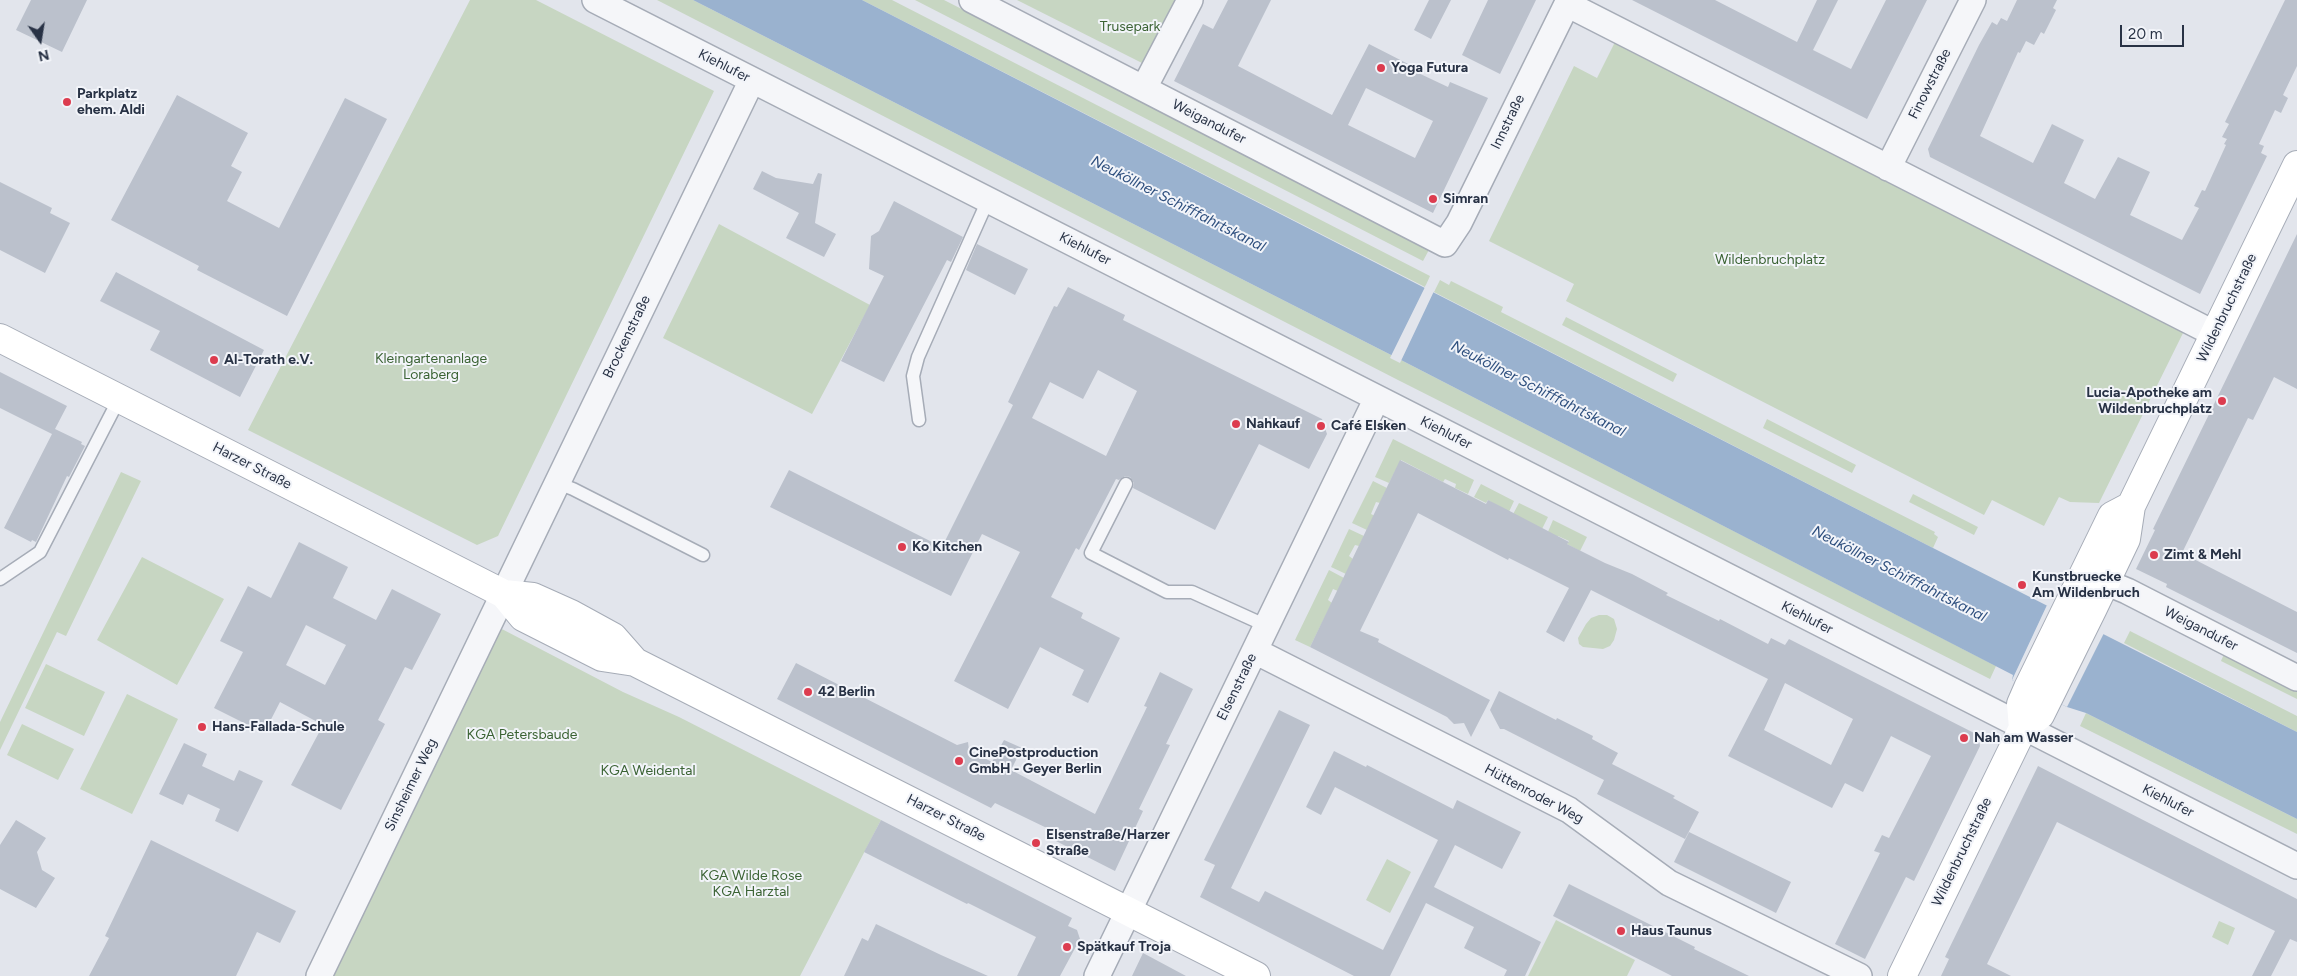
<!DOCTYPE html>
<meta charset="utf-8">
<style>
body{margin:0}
#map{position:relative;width:2297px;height:976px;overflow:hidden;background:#e2e5ec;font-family:Figtree,sans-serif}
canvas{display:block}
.north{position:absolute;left:15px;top:15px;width:50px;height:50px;-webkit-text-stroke:4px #f2f4f9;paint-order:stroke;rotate:167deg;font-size:14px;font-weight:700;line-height:20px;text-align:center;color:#283245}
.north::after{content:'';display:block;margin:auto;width:18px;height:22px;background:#283245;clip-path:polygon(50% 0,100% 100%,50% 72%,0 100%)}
.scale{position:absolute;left:2120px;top:25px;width:64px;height:22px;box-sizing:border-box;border:2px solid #283245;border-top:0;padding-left:6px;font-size:15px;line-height:18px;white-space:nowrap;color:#283245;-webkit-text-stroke:4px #f2f4f9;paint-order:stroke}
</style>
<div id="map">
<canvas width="2297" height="976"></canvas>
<div class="north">N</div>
<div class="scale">20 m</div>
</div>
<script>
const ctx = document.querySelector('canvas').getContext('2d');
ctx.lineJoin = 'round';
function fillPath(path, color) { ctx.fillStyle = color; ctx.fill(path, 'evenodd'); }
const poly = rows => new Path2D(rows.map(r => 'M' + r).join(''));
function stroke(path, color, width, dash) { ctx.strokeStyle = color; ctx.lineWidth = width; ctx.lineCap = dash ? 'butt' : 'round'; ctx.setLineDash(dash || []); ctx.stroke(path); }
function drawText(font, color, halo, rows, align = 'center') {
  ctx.font = font + ' Figtree,sans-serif'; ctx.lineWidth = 4; ctx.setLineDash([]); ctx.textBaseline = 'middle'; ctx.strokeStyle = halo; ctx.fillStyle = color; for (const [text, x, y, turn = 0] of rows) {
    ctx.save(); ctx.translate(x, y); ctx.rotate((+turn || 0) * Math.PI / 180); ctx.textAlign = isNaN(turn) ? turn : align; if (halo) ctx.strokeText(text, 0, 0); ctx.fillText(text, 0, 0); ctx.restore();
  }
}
fillPath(poly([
 [470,0,536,0,714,91,498,536,477,545,248,430],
 [657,0,693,0,1401,360,1996,666,1990,679,1398,380],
 [862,0,892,0,1430,276,1425,287],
 [915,0,944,0,1430,248,1423,261],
 [1017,0,1175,0,1142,63],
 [1618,36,2186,327,2099,503,2070,502,2059,497,2044,526,1992,500,1984,515,1566,301,1574,284,1489,241,1574,66,1597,78],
 [719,224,870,305,812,414,663,338],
 [1440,280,1449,285,1451,281,1503,307,1501,312,1935,532,1934,534,1938,537,1933,548,1434,292],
 [1566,317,1677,374,1673,382,1562,325],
 [1767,419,1856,465,1852,473,1763,428],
 [1393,439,1474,480,1468,494,1455,488,1456,484,1445,479,1443,482,1401,460,1389,483,1375,477],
 [121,472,141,481,66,636,57,632,0,750,0,722],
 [1373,481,1387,488,1380,503,1376,502,1371,514,1375,516,1367,530,1352,523],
 [1481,484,1514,501,1508,514,1488,500,1486,503,1474,497],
 [1913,494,1978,527,1974,535,1909,502],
 [1519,503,1548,517,1541,531,1512,516],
 [1553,520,1587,537,1580,551,1567,544,1569,541,1558,536,1556,539,1547,534],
 [1349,529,1364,536,1359,546,1355,545,1349,556,1353,559,1346,574,1331,567],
 [142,557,224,599,177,685,97,640],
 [1329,570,1344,578,1338,591,1333,589,1328,600,1332,603,1310,647,1295,640],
 [1599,615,1607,615,1614,619,1617,629,1614,640,1610,646,1603,649,1583,647,1579,644,1578,638,1586,624,1591,618],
 [498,627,623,692,679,717,881,820,800,976,327,976],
 [2130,631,2297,716,2297,732,2124,643],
 [2224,654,2297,690,2297,699,2221,661],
 [46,664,105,692,84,736,25,708],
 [127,694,178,719,132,814,80,789],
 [2086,713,2297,819,2297,834,2080,726],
 [22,724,74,749,58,780,7,755],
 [1387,859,1411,872,1390,913,1366,900],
 [1556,920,1635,960,1627,976,1528,976],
 [2219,921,2235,928,2228,945,2212,937]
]), '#c7d6c2');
fillPath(poly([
 [693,0,862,0,1933,548,2297,732,2297,819,2086,713,2067,707,2012,680,2013,675,1401,360]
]), '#9ab2cf');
fillPath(poly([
 [1426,285,1435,289,1400,363,1390,358],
 [2047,605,2104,633,2067,707,2012,680]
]), '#e2e5ec');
fillPath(poly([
 [31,0,87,0,62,52,16,30],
 [1228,0,1271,0,1238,66,1332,115,1369,44,1416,68,1414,71,1448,87,1450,82,1488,98,1433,213,1174,81,1203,24,1213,29],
 [1366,88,1433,121,1415,158,1348,125],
 [1429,0,1451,0,1431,39,1414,30],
 [1488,0,1536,0,1500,74,1462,55],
 [1632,0,1715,0,1797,42,1817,0,1838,0,1813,50,1851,69,1886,0,1927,0,1867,119],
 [2017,0,2057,0,2053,8,2056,10,2044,34,2041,32,2034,45,2026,41,2020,53,2018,52,1980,136,2033,163,2052,124,2084,140,2064,183,2095,199,2118,157,2150,172,2130,215,2182,240,2199,208,2194,206,2202,190,2205,191,2226,145,2224,144,2227,139,2222,137,2229,124,2225,122,2285,0,2297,0,2297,66,2283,95,2288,98,2281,113,2275,110,2259,144,2264,146,2261,153,2267,156,2200,294,1930,157,1928,149,1979,45,1992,22,1997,25,2001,18,2007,21],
 [177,95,248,133,231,166,242,172,227,201,279,228,345,98,387,119,287,316,197,270,199,266,111,220],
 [762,171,776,178,813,184,818,173,822,174,815,223,836,234,824,257,786,238,799,213,753,189],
 [0,182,52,208,50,213,70,223,45,273,0,250],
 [894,201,963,237,951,262,947,260,884,382,841,361,884,276,869,269,871,236,879,231],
 [2297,234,2297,389,2274,377,2253,420,2248,418,2182,553,2297,612,2297,653,2166,587,2167,584,2136,569,2155,530,2153,529],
 [977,244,1028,269,1015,295,966,270],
 [116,272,264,350,240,397,150,350,160,331,100,301],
 [1068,287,1125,315,1123,320,1322,419,1327,434,1309,469,1259,444,1215,530,1133,488,1134,483,1130,477,1125,476,1119,480,1116,479,1079,550,1076,548,1051,597,1083,613,1081,618,1120,638,1088,703,1072,695,1084,670,1040,647,1008,709,954,681,1020,552,982,534,951,596,770,507,789,470,942,547,1013,405,1008,402,1054,306,1057,307],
 [1098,370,1137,391,1106,456,1032,418,1050,382,1083,399],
 [0,372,67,406,55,429,82,442,81,444,85,446,69,477,67,476,36,542,32,540,31,542,4,528,52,434,0,408],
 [1400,460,1486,504,1488,500,1502,507,1569,542,1567,544,1605,563,1632,574,1668,593,1666,595,1719,621,1720,619,1768,644,1771,638,1785,645,1789,639,1978,735,1980,746,1914,881,1906,877,1865,959,1835,944,1880,853,1874,851,1882,835,1889,838,1931,756,1891,736,1863,792,1845,783,1832,808,1728,756,1768,679,1591,590,1564,642,1546,632,1569,588,1509,558,1508,560,1418,513,1360,631,1379,639,1378,642,1490,700,1471,737,1464,723,1454,724,1447,717,1310,647],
 [1785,683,1853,719,1831,765,1764,730],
 [299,542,348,567,333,598,376,620,392,589,441,614,412,670,405,667,378,720,385,724,341,810,291,785,323,725,280,702,264,733,214,708,243,652,220,641,248,586,271,598],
 [306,625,346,645,325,685,286,665],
 [796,663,957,745,968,742,969,750,992,762,1004,740,1022,748,1011,770,1095,814,1147,707,1144,706,1160,672,1193,689,1166,744,1170,745,1139,809,1143,811,1115,871,1050,838,1053,831,995,803,991,808,777,699],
 [1499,691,1556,720,1557,718,1593,736,1592,739,1618,753,1612,764,1675,796,1673,798,1699,812,1685,839,1597,794,1604,780,1504,729,1500,729,1490,710],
 [1279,710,1310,725,1231,888,1259,902,1265,891,1383,950,1438,840,1335,787,1321,815,1306,807,1334,751,1366,767,1367,765,1453,809,1457,800,1521,832,1502,869,1455,845,1434,887,1541,942,1525,976,1504,976,1507,970,1464,948,1474,927,1426,903,1390,976,1354,976,1200,897,1215,865,1204,860],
 [184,743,207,754,202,766,234,781,239,770,263,781,238,832,215,821,220,809,188,794,183,805,159,794],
 [2038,766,2297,899,2297,942,2290,939,2271,976,2252,976,2275,931,2057,822,1987,964,2011,976,1941,976,1949,959,1945,957],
 [16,820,46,838,37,852,42,870,55,878,36,908,0,889,0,845],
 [881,820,1072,918,1068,926,1077,930,1080,939,1060,976,1017,976,1036,937,968,903,967,904,864,852],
 [1689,832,1791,882,1776,913,1674,862],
 [151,840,296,911,280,943,257,932,236,976,89,976,109,938,105,936],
 [1569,884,1695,947,1694,949,1749,976,1672,976,1553,916],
 [876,924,941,955,988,976,844,976,862,938,868,941],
 [1143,953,1186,976,1132,976]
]), '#bbc1cc');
const lane = poly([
 [919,420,913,376,918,357,988,200],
 [557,483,573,489,703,555],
 [1126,484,1091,553,1167,592,1192,592,1267,626],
 [0,579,40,552,119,399]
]);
const street = poly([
 [595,0,2297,866],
 [972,0,1445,244,1459,223,1569,0],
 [1567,4,2215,334],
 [1144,88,1190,0],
 [1888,168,1973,0],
 [2105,582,2127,591,2297,678],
 [1255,651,1569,810,1669,883,1859,976],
 [319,976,752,80],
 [1097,976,1377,398]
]);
const secondary = poly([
 [0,338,504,594,533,597,571,614,613,637,635,662],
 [504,594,523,617,602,657,635,662,1256,976],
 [2023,728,2021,704,2028,688,2112,516,2131,506],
 [1902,976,2023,728,2040,715,2093,608,2126,539,2131,506,2297,165]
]);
stroke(lane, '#a6acb7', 15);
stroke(street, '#a6acb7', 28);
stroke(secondary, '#a6acb7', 30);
stroke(lane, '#f5f6f9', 12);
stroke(street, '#f5f6f9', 25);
stroke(secondary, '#fff', 28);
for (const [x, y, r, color] of [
 [1381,68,5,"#dc3c4f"],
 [67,102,5,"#dc3c4f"],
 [1433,199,5,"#dc3c4f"],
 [214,360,5,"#dc3c4f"],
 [2222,401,5,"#dc3c4f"],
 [1236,424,5,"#dc3c4f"],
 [1321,426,5,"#dc3c4f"],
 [902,547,5,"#dc3c4f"],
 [2154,555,5,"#dc3c4f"],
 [2022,585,5,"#dc3c4f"],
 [808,692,5,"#dc3c4f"],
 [202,727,5,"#dc3c4f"],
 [1964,738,5,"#dc3c4f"],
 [959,761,5,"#dc3c4f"],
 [1036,843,5,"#dc3c4f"],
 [1621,931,5,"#dc3c4f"],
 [1067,947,5,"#dc3c4f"]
]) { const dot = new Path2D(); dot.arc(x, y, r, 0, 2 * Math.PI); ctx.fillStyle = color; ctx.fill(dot); stroke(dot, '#f2f4f9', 2); }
drawText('14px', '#3b6334', '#f2f4f9', [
 ["Trusepark",1130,27],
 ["Wildenbruchplatz",1770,260],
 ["Kleingartenanlage",431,359],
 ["Loraberg",431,375],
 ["KGA Petersbaude",522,735],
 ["KGA Weidental",648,771],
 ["KGA Wilde Rose",751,876],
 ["KGA Harztal",751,892]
]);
drawText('14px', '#283245', '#f2f4f9', [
 ["Kiehlufer",724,66,27],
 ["Finowstraße",1930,84,-63],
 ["Weigandufer",1209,122,27],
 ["Innstraße",1508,122,-64],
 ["Kiehlufer",1085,249,27],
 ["Wildenbruchstraße",2227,308,-64],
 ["Brockenstraße",627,337,-64],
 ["Kiehlufer",1446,433,27],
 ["Harzer Straße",252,466,27],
 ["Kiehlufer",1807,618,27],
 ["Weigandufer",2201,629,27],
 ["Elsenstraße",1237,687,-64],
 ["Sinsheimer Weg",411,785,-64],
 ["Hüttenroder Weg",1534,794,28],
 ["Kiehlufer",2168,801,27],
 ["Harzer Straße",946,818,27],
 ["Wildenbruchstraße",1962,852,-64]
]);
drawText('bold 14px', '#283245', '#f2f4f9', [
 ["Yoga Futura",1391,68],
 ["Parkplatz",77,94],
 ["ehem. Aldi",77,110],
 ["Simran",1443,199],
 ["Al-Torath e.V.",224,360],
 ["Lucia-Apotheke am",2212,393,"right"],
 ["Wildenbruchplatz",2212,409,"right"],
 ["Nahkauf",1246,424],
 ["Café Elsken",1331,426],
 ["Ko Kitchen",912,547],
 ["Zimt & Mehl",2164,555],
 ["Kunstbruecke",2032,577],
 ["Am Wildenbruch",2032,593],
 ["42 Berlin",818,692],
 ["Hans-Fallada-Schule",212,727],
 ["Nah am Wasser",1974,738],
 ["CinePostproduction",969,753],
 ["GmbH - Geyer Berlin",969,769],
 ["Elsenstraße/Harzer",1046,835],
 ["Straße",1046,851],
 ["Haus Taunus",1631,931],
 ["Spätkauf Troja",1077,947]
], 'left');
drawText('italic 15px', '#2e4f7e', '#f2f4f9', [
 ["Neuköllner Schifffahrtskanal",1178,204,27],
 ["Neuköllner Schifffahrtskanal",1538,389,27],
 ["Neuköllner Schifffahrtskanal",1899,574,27]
]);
</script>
